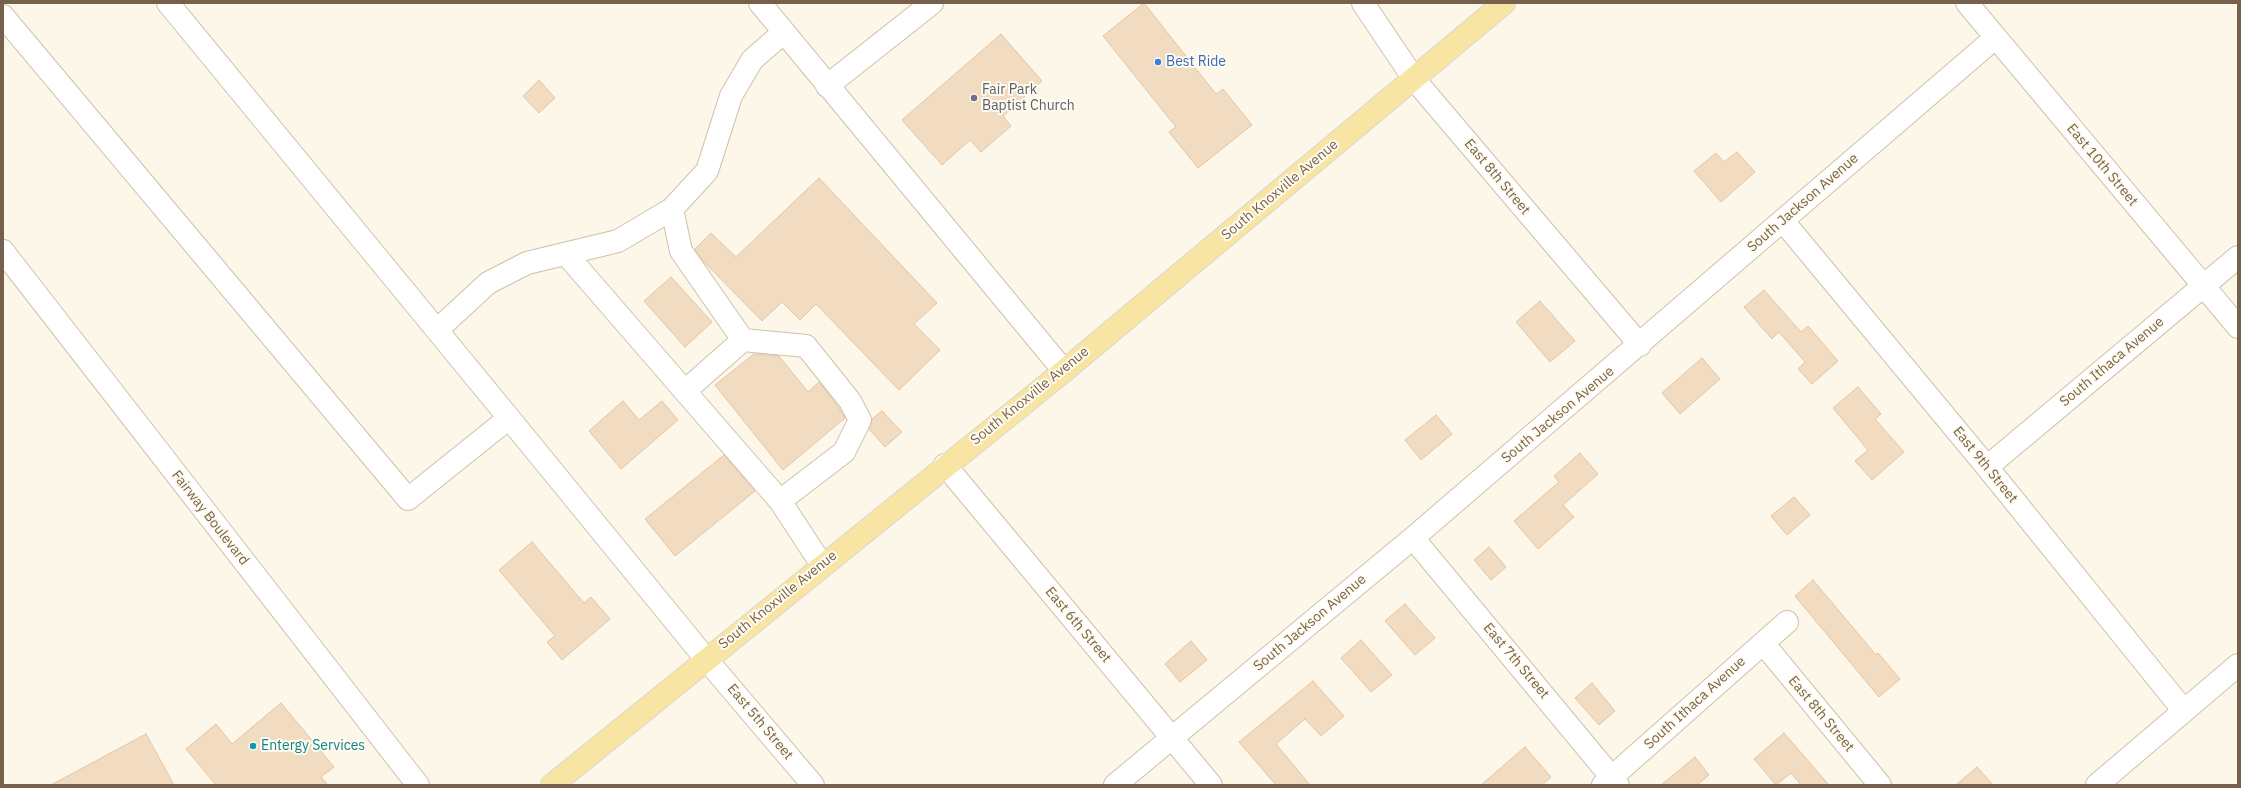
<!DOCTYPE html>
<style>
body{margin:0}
#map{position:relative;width:2241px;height:788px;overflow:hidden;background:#fcf7e9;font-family:"IBM Plex Sans",sans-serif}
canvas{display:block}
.frame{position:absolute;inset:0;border:4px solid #76624c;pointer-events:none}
</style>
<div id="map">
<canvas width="2241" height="788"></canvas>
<div class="frame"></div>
</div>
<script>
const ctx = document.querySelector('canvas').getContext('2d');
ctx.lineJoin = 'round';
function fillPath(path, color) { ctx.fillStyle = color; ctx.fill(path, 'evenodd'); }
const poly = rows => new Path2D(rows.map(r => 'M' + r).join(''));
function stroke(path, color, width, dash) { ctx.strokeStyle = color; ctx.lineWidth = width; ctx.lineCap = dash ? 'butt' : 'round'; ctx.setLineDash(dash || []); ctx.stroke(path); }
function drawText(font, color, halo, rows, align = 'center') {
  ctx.font = font + ' "IBM Plex Sans",sans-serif'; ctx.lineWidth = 4; ctx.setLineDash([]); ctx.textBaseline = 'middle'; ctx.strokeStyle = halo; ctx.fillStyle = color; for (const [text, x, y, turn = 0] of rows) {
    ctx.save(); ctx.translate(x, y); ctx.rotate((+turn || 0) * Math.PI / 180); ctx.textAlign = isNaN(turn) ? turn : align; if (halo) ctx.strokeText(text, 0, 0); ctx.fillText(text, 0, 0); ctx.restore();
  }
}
const building = poly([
 [1144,3,1216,94,1223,89,1252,125,1198,168,1169,132,1176,127,1103,36,1144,3],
 [1001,34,1042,81,1003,116,1011,126,981,152,970,140,942,165,902,120,1001,34],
 [539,80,555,98,539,113,523,96,539,80],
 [1737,152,1755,172,1721,202,1694,171,1716,153,1724,162,1737,152],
 [819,178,937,303,914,324,940,350,899,390,816,304,800,320,782,302,762,321,704,262,695,249,711,233,736,257,819,178],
 [671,277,712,322,685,347,644,301,671,277],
 [1764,290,1801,332,1808,326,1838,361,1812,384,1798,369,1805,362,1779,332,1772,339,1744,307,1764,290],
 [1540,301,1575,341,1550,362,1516,322,1540,301],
 [754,354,779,356,808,392,819,382,839,408,845,418,783,470,715,385,754,354],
 [1702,358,1720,379,1680,414,1662,393,1702,358],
 [1858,387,1881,414,1875,419,1904,452,1872,480,1855,461,1868,450,1833,408,1858,387],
 [623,401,639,420,662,401,678,420,621,469,589,431,623,401],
 [882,411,902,432,885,447,869,429,872,419,882,411],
 [1436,415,1452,434,1421,460,1405,440,1436,415],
 [1580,453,1598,474,1563,505,1574,517,1538,549,1514,521,1559,482,1554,476,1580,453],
 [724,455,755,491,675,556,645,519,724,455],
 [1794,497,1810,515,1787,535,1771,516,1794,497],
 [532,542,584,603,591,597,610,619,562,660,547,642,555,636,499,570,532,542],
 [1489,547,1506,567,1491,580,1474,560,1489,547],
 [1813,580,1876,655,1878,653,1900,679,1879,697,1795,596,1813,580],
 [1405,604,1435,638,1415,655,1385,621,1405,604],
 [1361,640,1392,675,1371,692,1341,658,1361,640],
 [1191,641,1207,660,1180,682,1165,664,1191,641],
 [1313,681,1344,716,1321,736,1305,719,1276,744,1310,785,1276,785,1239,742,1313,681],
 [1592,683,1615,711,1599,725,1575,698,1592,683],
 [281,703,334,767,321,777,328,785,216,785,186,749,216,724,232,744,281,703],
 [1784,733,1816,770,1829,785,1801,785,1791,773,1776,785,1754,759,1784,733],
 [146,734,174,785,51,785,146,734],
 [1525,747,1551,777,1542,785,1481,785,1525,747],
 [1695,757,1709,775,1697,785,1661,785,1695,757],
 [1977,767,1993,785,1956,785,1977,767]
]);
fillPath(building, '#f1dbc1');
stroke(building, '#e4c4a1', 1);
const minor = poly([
 [168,3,509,418],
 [760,3,1064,371],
 [1363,3,1414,79,1640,345],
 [1967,3,2238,327],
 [3,16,408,499,509,418,706,659,813,785],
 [827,86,932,3],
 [672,209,681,251,743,340,685,391],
 [1783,221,1987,467,2184,711],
 [3,251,418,785],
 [566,254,780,501,822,565],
 [437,330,488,283,527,263,618,241,672,209,707,171,731,96,752,60,784,32],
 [743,340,806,346,850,401,860,420,844,452,780,501],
 [945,465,1211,785],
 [1987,467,2238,257],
 [1413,538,1618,785],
 [1763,643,1880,785],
 [1115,785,1413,538,1995,38],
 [1603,785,1787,622],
 [2097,785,2238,665]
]);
const major = poly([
 [552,785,1064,371,1504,3]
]);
stroke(minor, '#cec1ae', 24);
stroke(major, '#dbd6d0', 24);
stroke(minor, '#fff', 22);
stroke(major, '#f9e5a3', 22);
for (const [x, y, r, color] of [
 [1158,62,4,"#3f7fe0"],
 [974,98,4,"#6b7280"],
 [253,746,4,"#0f9aa8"]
]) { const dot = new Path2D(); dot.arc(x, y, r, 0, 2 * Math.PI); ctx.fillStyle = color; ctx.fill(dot); stroke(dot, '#fffbef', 1.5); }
drawText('14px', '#366cbe', '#fffbef', [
 ["Best Ride",1166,62]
], 'left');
drawText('14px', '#5b616d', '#fffbef', [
 ["Fair Park",982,90],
 ["Baptist Church",982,106]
], 'left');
drawText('14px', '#76624c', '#fffbef', [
 ["East 10th Street",2102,165,50],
 ["East 8th Street",1497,177,50],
 ["South Knoxville Avenue",1280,190,-40],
 ["South Jackson Avenue",1803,203,-41],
 ["South Ithaca Avenue",2112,362,-40],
 ["South Knoxville Avenue",1030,396,-39],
 ["South Jackson Avenue",1558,415,-40],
 ["East 9th Street",1985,465,51],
 ["Fairway Boulevard",210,518,52],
 ["South Knoxville Avenue",778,600,-39],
 ["South Jackson Avenue",1310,623,-40],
 ["East 6th Street",1078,625,50],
 ["East 7th Street",1516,661,50],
 ["South Ithaca Avenue",1695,703,-42],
 ["East 8th Street",1821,714,50],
 ["East 5th Street",760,722,50]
]);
drawText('14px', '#0d838f', '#fffbef', [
 ["Entergy Services",261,746]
], 'left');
</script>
